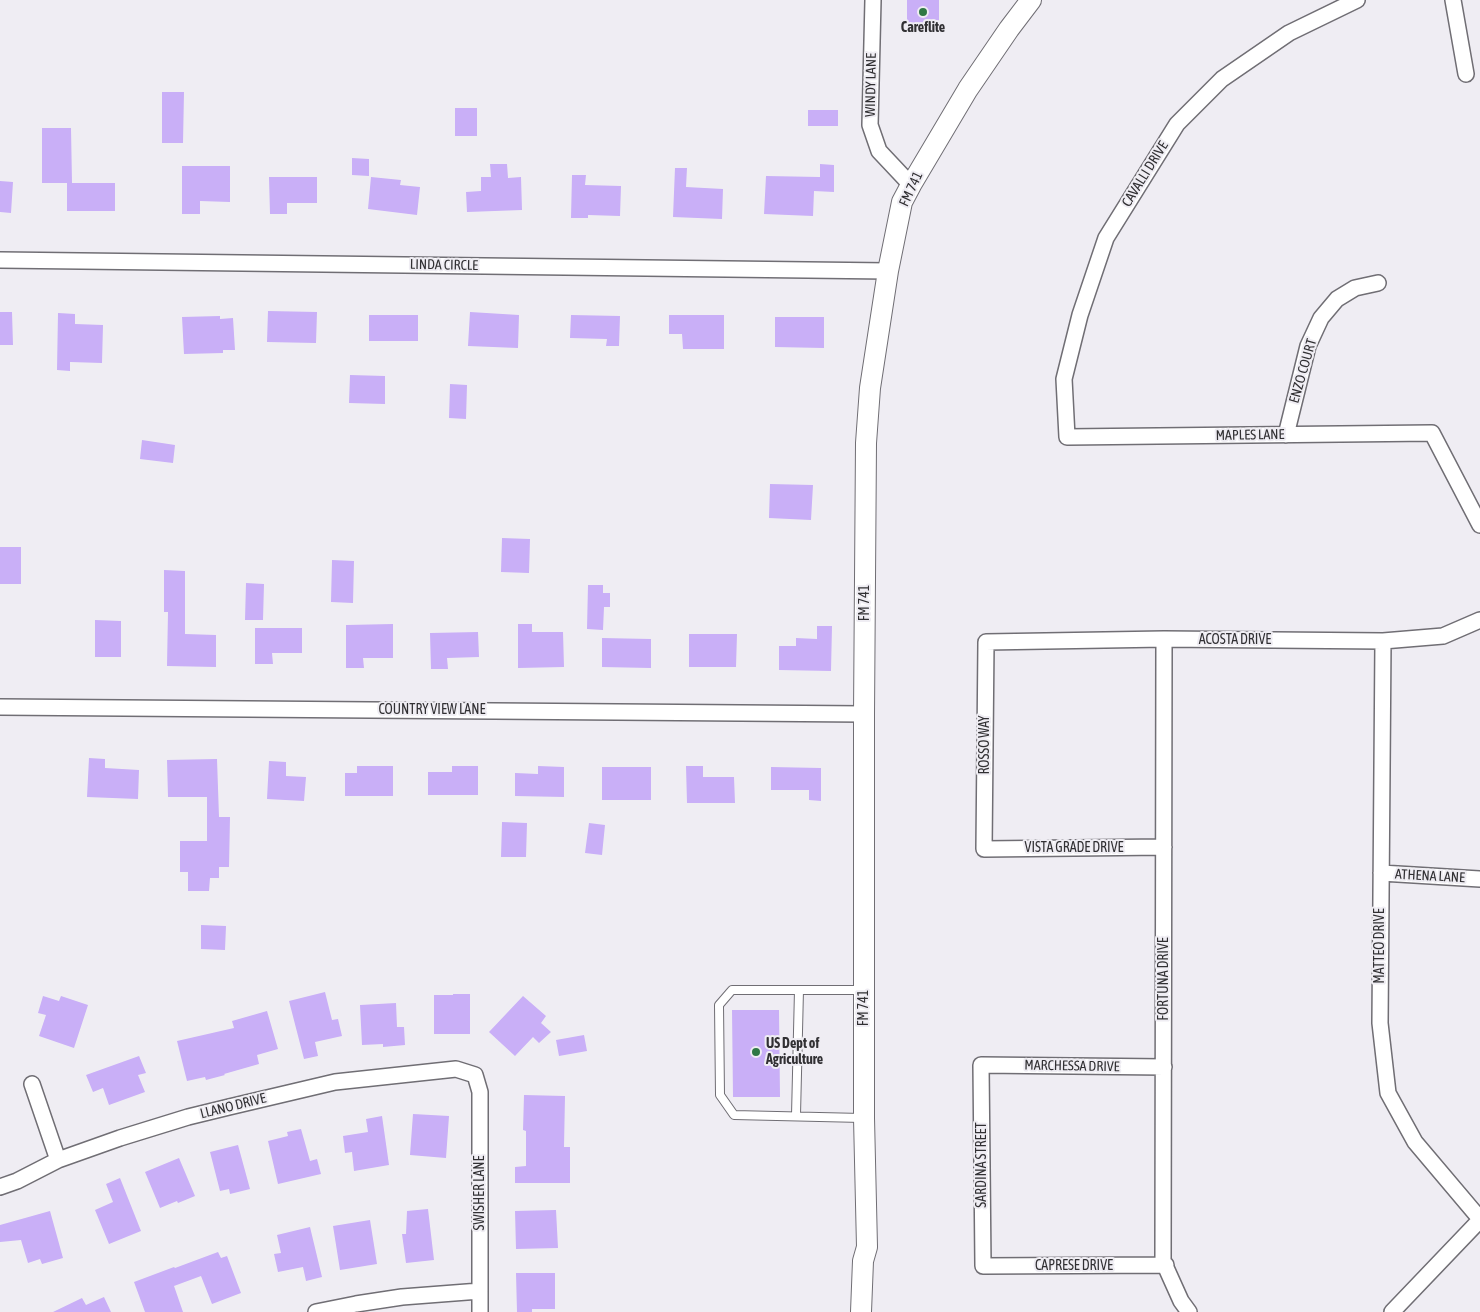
<!DOCTYPE html>
<style>
body{margin:0}
canvas{display:block;background:#efedf3}
</style>
<canvas width="1480" height="1312"></canvas>
<script>
const ctx = document.querySelector('canvas').getContext('2d');
ctx.lineJoin = 'round';
function fillPath(path, color) { ctx.fillStyle = color; ctx.fill(path, 'evenodd'); }
const poly = rows => new Path2D(rows.map(r => 'M' + r).join(''));
function stroke(path, color, width, dash) { ctx.strokeStyle = color; ctx.lineWidth = width; ctx.lineCap = dash ? 'butt' : 'round'; ctx.setLineDash(dash || []); ctx.stroke(path); }
function drawText(font, color, halo, rows, align = 'center') {
  ctx.font = font + ' "Asap Condensed",sans-serif'; ctx.lineWidth = 4; ctx.setLineDash([]); ctx.textBaseline = 'middle'; ctx.strokeStyle = halo; ctx.fillStyle = color; for (const [text, x, y, turn = 0] of rows) {
    ctx.save(); ctx.translate(x, y); ctx.rotate((+turn || 0) * Math.PI / 180); ctx.textAlign = isNaN(turn) ? turn : align; if (halo) ctx.strokeText(text, 0, 0); ctx.fillText(text, 0, 0); ctx.restore();
  }
}
fillPath(poly([
 [907,0,939,0,939,25,907,24],
 [162,92,184,92,183,143,162,143],
 [455,108,477,108,477,136,455,136],
 [808,110,838,110,838,126,808,126],
 [42,128,71,128,72,183,115,183,115,211,67,211,67,183,42,183],
 [352,158,369,159,369,176,352,175],
 [490,164,507,164,508,178,521,177,522,210,467,212,466,192,481,191,481,177,491,177],
 [820,164,834,165,834,192,814,191,813,216,764,214,766,176,820,177],
 [182,166,230,166,230,202,200,201,200,214,182,214],
 [675,168,687,168,686,187,723,189,722,219,673,217],
 [572,175,586,175,585,185,621,186,620,216,588,215,588,218,571,218],
 [269,177,317,177,317,203,287,203,287,214,270,214],
 [371,177,401,180,400,185,420,187,417,215,368,209],
 [0,181,13,182,11,213,0,212],
 [268,311,317,312,316,343,267,342],
 [0,312,12,312,13,345,0,345],
 [470,312,519,315,518,348,468,346],
 [58,313,75,314,75,324,103,325,102,363,70,362,70,371,57,370],
 [369,315,418,315,418,341,369,341],
 [571,315,620,316,619,346,606,346,607,339,570,338],
 [669,315,724,315,724,349,683,349,682,334,669,334],
 [220,316,220,319,233,318,235,350,223,350,223,353,184,354,182,317],
 [775,317,824,317,824,348,775,347],
 [350,375,385,376,385,404,349,403],
 [450,384,467,385,466,419,449,418],
 [142,440,175,445,173,463,140,459],
 [770,484,813,485,811,520,769,518],
 [502,538,530,539,529,573,501,572],
 [0,547,21,547,21,584,0,584],
 [332,560,354,561,353,603,331,602],
 [164,570,185,571,185,634,216,635,216,667,167,666,168,612,164,612],
 [246,583,264,584,263,620,245,620],
 [588,585,603,585,603,593,610,593,610,607,604,607,603,630,587,629],
 [95,620,121,621,121,657,95,657],
 [393,624,393,658,363,658,364,668,346,668,346,625],
 [518,624,532,624,532,632,563,632,564,667,518,668],
 [817,626,832,626,831,671,779,670,779,646,796,646,796,638,817,639],
 [255,628,302,628,302,653,272,653,273,664,255,664],
 [478,632,479,657,447,658,448,669,431,669,430,633],
 [689,634,737,634,736,667,689,667],
 [602,638,651,639,651,668,602,667],
 [89,758,105,759,105,768,139,770,138,799,87,797],
 [217,759,219,817,230,817,229,867,219,867,219,878,210,878,209,891,188,891,188,872,180,872,180,841,207,841,207,797,168,797,167,760],
 [269,761,286,762,286,776,306,777,304,801,267,799],
 [357,766,393,766,393,796,345,796,345,773,357,773],
 [452,766,478,766,478,795,428,795,428,772,452,772],
 [538,766,564,767,564,797,515,796,515,773,538,774],
 [686,766,703,766,703,777,734,777,735,803,687,803],
 [602,767,651,767,651,800,602,800],
 [771,767,821,768,821,801,809,800,809,790,771,790],
 [502,822,527,823,526,857,501,857],
 [589,823,605,825,602,855,585,853],
 [201,925,226,926,225,950,201,949],
 [325,992,332,1020,338,1019,342,1036,315,1042,318,1056,304,1059,289,1001],
 [453,994,470,994,470,1034,434,1034,434,995,453,995],
 [43,996,59,1001,61,996,88,1005,74,1048,39,1036,46,1015,38,1013],
 [523,996,546,1016,541,1023,551,1032,539,1043,533,1037,515,1056,489,1032],
 [396,1003,397,1027,404,1027,405,1045,383,1047,383,1044,362,1045,360,1005],
 [732,1010,779,1010,780,1097,733,1097],
 [267,1011,278,1049,257,1055,259,1064,224,1074,225,1075,206,1080,205,1077,187,1081,177,1041,234,1028,232,1021],
 [584,1035,587,1051,559,1056,556,1040],
 [139,1056,146,1073,138,1075,145,1092,109,1105,103,1088,93,1092,86,1075],
 [524,1095,565,1096,564,1147,570,1147,570,1183,515,1183,515,1167,526,1166,526,1131,523,1130],
 [413,1114,449,1116,446,1158,410,1155],
 [382,1116,389,1165,354,1171,352,1152,345,1153,343,1136,368,1132,366,1119],
 [301,1129,310,1161,317,1159,321,1174,278,1184,268,1141,288,1136,287,1132],
 [238,1145,250,1189,230,1194,229,1189,220,1191,210,1152],
 [179,1158,195,1196,178,1203,177,1201,160,1208,145,1172],
 [120,1178,141,1231,109,1244,95,1210,113,1202,106,1184],
 [428,1209,434,1260,406,1263,402,1234,406,1234,407,1211],
 [556,1210,558,1248,516,1249,515,1211],
 [50,1211,63,1258,42,1264,40,1259,28,1263,21,1240,0,1242,0,1225],
 [370,1220,377,1264,340,1270,333,1226],
 [310,1227,322,1277,306,1281,303,1267,278,1272,274,1254,281,1253,277,1235],
 [218,1252,221,1258,227,1256,241,1293,212,1304,201,1276,174,1286,183,1312,145,1312,134,1282,174,1267,175,1268],
 [516,1273,555,1273,555,1309,532,1309,532,1312,517,1312],
 [104,1297,111,1312,53,1312,82,1298,86,1305]
]), '#c9aff7');
const service = poly([
 [796,1115,799,990],
 [862,1118,734,1115,720,1095,719,1005,732,990,863,990]
]);
const minor = poly([
 [873,0,870,125,879,151,911,185],
 [1357,0,1289,33,1222,79,1177,124,1106,238,1080,315,1064,379,1067,437,1432,433,1480,525],
 [1453,0,1466,74],
 [0,260,888,271],
 [1286,435,1308,346,1321,318,1337,299,1355,288,1378,283],
 [1164,639,1163,1261,1181,1301,1189,1312],
 [1383,641,1380,1023,1388,1093,1415,1142,1480,1219],
 [0,707,864,714],
 [1164,847,984,849,986,642,1164,639,1383,641,1443,636,1480,620],
 [1381,873,1480,879],
 [1164,1067,981,1065,983,1266,1166,1265],
 [32,1084,58,1160],
 [0,1187,17,1181,58,1160,120,1138,188,1117,229,1107,335,1082,456,1069,475,1075,480,1092,480,1312],
 [316,1312,356,1304,402,1297,480,1291],
 [1392,1312,1480,1220]
]);
const secondary = poly([
 [861,1312,863,1261,867,1247,864,1118,864,714,866,443,870,388,888,271,902,202,911,185,968,89,1009,29,1031,0]
]);
stroke(service, '#706e74', 10);
stroke(minor, '#706e74', 18);
stroke(secondary, '#706e74', 22);
stroke(service, '#fff', 8);
stroke(minor, '#fff', 15);
stroke(secondary, '#fff', 20);
for (const [x, y, r, color] of [
 [923,12,5,"#2f7845"],
 [756,1052,5,"#2f7845"]
]) { const dot = new Path2D(); dot.arc(x, y, r, 0, 2 * Math.PI); ctx.fillStyle = color; ctx.fill(dot); stroke(dot, '#efedf3', 2); }
drawText('bold 14px', '#313033', '#efedf3', [
 ["Careflite",923,28],
 ["US Dept of",766,1044,"left"],
 ["Agriculture",766,1060,"left"]
]);
drawText('14px', '#313033', '#efedf3', [
 ["WINDY LANE",871,85,-89],
 ["CAVALLI DRIVE",1145,174,-58],
 ["FM 741",911,189,-65],
 ["LINDA CIRCLE",444,265,1],
 ["ENZO COURT",1303,371,-74],
 ["MAPLES LANE",1250,435,-1],
 ["FM 741",865,603,-90],
 ["ACOSTA DRIVE",1235,640],
 ["COUNTRY VIEW LANE",432,710],
 ["ROSSO WAY",985,745,-90],
 ["VISTA GRADE DRIVE",1074,848],
 ["ATHENA LANE",1430,876,3],
 ["MATTEO DRIVE",1380,946,-90],
 ["FORTUNA DRIVE",1164,979,-90],
 ["FM 741",864,1008,-90],
 ["MARCHESSA DRIVE",1072,1066,1],
 ["LLANO DRIVE",233,1106,-14],
 ["SARDINA STREET",982,1165,-90],
 ["SWISHER LANE",480,1193,-90],
 ["CAPRESE DRIVE",1074,1266]
]);
</script>
